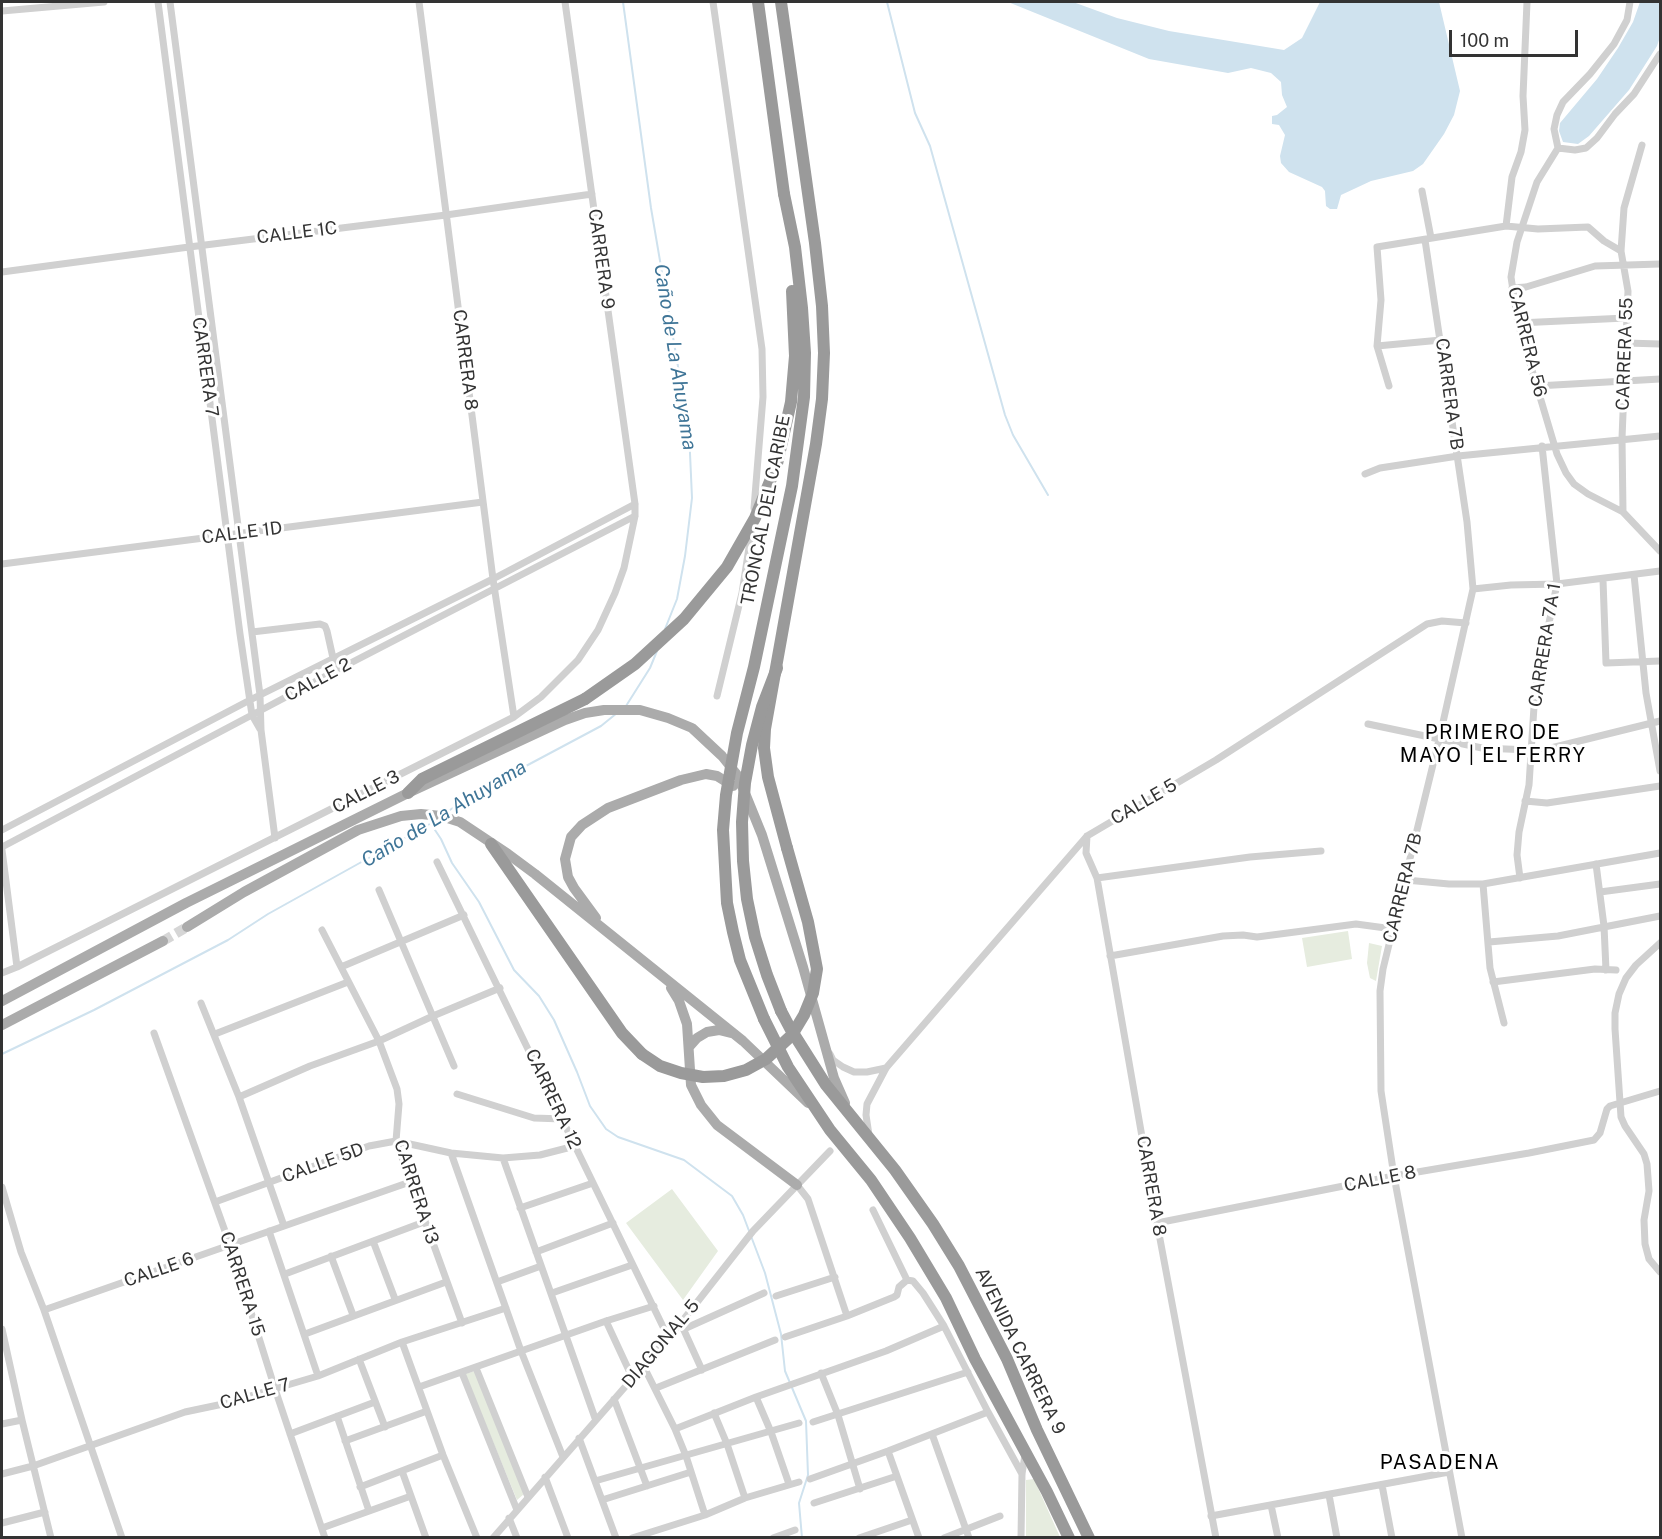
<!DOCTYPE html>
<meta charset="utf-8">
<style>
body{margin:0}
#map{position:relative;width:1662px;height:1539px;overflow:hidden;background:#fff;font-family:"Public Sans",sans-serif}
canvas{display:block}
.frame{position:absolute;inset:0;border:3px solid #333;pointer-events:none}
.scale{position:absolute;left:1449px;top:30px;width:129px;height:27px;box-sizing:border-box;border:3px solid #333;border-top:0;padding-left:8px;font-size:18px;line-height:21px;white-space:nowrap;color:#333;-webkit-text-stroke:4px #fff;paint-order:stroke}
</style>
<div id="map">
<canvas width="1662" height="1539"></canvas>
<div class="frame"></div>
<div class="scale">100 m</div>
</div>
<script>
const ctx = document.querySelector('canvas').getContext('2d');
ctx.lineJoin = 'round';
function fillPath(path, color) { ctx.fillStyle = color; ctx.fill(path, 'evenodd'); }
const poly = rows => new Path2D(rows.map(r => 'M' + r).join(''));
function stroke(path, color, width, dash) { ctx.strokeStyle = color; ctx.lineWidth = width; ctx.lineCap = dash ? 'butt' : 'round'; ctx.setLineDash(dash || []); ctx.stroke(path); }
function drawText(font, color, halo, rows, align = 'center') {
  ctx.font = font + ' "Public Sans",sans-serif'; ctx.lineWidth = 6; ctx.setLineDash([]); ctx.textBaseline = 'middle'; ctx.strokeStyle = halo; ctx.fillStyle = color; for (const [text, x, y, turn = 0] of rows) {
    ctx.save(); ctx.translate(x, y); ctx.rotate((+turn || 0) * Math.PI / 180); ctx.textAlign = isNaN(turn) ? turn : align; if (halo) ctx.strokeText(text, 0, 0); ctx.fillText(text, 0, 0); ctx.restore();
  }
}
fillPath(poly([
 [1348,931,1352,959,1307,967,1302,938],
 [1369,943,1382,946,1376,981,1370,978,1367,963],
 [672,1189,718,1251,683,1300,626,1223],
 [475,1371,524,1494,517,1500,465,1374],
 [1034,1479,1060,1537,1026,1538,1026,1480]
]), '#e6ecdf');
fillPath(poly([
 [1008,2,1073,2,1117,18,1169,31,1284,50,1302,38,1320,2,1439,2,1460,91,1454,115,1444,134,1423,164,1413,171,1371,181,1341,195,1337,209,1330,209,1326,206,1325,191,1322,187,1289,172,1281,163,1280,156,1285,135,1279,125,1272,124,1272,116,1277,115,1287,107,1282,95,1281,82,1271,73,1251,68,1228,73,1149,59],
 [1640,2,1660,2,1660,37,1657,46,1629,90,1589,136,1578,144,1563,142,1559,131,1560,123,1597,79,1618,48,1633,22]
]), '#cfe2ee');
stroke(poly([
 [623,2,651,208,689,431,692,498,685,556,677,599,665,629],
 [887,2,915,113,930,146,1005,415,1013,435,1048,495],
 [626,706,650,668,657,651],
 [444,814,482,788,509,775,601,726,617,713],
 [431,824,441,839,452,863,479,902,514,970,539,996,554,1020,577,1072,590,1106,606,1129,618,1137,684,1160,732,1196,743,1215,765,1273,781,1334,785,1371,806,1421,808,1475,799,1503,802,1538],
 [2,1054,94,1010,228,940,268,914,437,820]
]), '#cfe2ee', 2);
stroke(poly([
 [163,941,187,927]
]), '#d6d6d6', 10, [10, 5]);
stroke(poly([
 [158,2,240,634,252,715,260,729],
 [170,2,260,695,261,730,275,838],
 [419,2,493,579,514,717],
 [713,2,762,349,763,397,754,508],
 [2,11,104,2],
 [1558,148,1537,182,1517,242,1511,277,1518,323,1557,454,1566,473,1574,484,1588,494,1623,512,1660,551],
 [1558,148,1554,129,1557,115,1563,102,1590,74,1614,44,1627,20,1630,2],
 [1558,148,1575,150,1586,148,1597,138,1615,114,1634,94,1660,54],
 [1422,191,1431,238],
 [1506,226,1512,177,1521,152,1525,130,1523,96,1527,2],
 [1425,240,1467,522,1473,589,1439,740,1383,969,1380,991,1381,1091,1394,1176,1462,1538],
 [2,272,189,247,446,215,592,194],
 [1512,288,1526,287,1595,266,1660,264],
 [1518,323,1626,318],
 [1626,343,1660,344],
 [1377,346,1441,340],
 [1389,386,1377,346,1381,300,1377,247,1506,226,1538,229,1588,227,1604,241,1621,251],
 [1537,386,1660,379],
 [1365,474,1380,468,1458,456,1660,436],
 [1623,512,1622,438,1628,291,1621,251,1624,208,1642,145],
 [2,564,483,502],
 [1634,575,1646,693,1660,771],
 [1603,580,1606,663,1660,661],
 [1473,589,1511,585,1557,584,1660,571],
 [252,632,320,624,325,626,327,631,333,658,339,669],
 [717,696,742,593,752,528],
 [1368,724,1482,748,1530,750,1551,748,1660,721],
 [1525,801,1547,803,1660,786],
 [2,830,250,700,493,579,635,504],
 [1087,836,1086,853,1097,878,1157,1223,1216,1538],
 [2,847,339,669,635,516],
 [2,850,17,967],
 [437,862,668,1337],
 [1596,864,1604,926,1606,970],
 [1097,878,1250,857,1321,851],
 [1520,878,1517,855,1519,832,1529,785,1535,691,1557,584,1542,446],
 [1406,880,1449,884,1483,884,1660,853],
 [1483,884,1490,968,1504,1023],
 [379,890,454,1066],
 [1600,892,1660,884],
 [322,930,379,1041,397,1089,399,1104,396,1141,462,1323],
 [1489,942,1558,936,1660,916],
 [1660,943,1636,965,1626,978,1619,994,1615,1013,1615,1029,1621,1117,1625,1126,1644,1154,1647,1164,1649,1191,1644,1220,1645,1244,1649,1259,1660,1272],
 [1110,956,1223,936,1243,935,1257,937,1356,924,1393,929],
 [341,967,464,915],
 [2,973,17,967,514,717,541,697,578,660,598,630,615,593,624,568,635,516,635,504,565,2],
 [1493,982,1595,969,1616,970],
 [201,1003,239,1097,284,1226],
 [154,1033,230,1245,275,1389,325,1538],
 [215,1034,348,982],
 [830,1054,833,1060,843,1067,854,1072,867,1072,886,1068],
 [457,1094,534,1118,563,1119],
 [239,1097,310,1066,379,1041,433,1016,500,988],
 [869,1135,866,1115,867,1104,886,1068,1087,836,1216,760,1427,624,1442,621,1466,623],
 [451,1153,521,1351,563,1457],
 [503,1158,595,1418],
 [797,1185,808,1199,847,1316],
 [2,1187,21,1252,44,1310,122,1538],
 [215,1202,369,1146,396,1141,451,1153,503,1158,540,1155,575,1146],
 [520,1208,593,1183],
 [873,1210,907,1280],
 [1157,1223,1394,1176,1529,1153,1594,1140,1600,1133,1607,1109,1610,1106,1660,1091],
 [269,1231,318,1376],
 [373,1241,395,1299],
 [536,1252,613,1223],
 [331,1256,353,1315],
 [285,1274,424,1222],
 [497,1282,541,1266],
 [552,1293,632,1265],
 [776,1296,835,1277],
 [44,1310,410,1182],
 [606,1321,632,1377],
 [682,1326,702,1370],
 [2,1329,22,1420,51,1538],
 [684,1329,764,1293],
 [305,1334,446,1282],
 [785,1337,847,1316,894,1297,897,1295,899,1287,907,1280,913,1281,923,1293,944,1326,988,1412,1022,1474],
 [402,1342,443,1455,477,1538],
 [359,1359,385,1427],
 [643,1365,675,1429,686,1456,705,1515],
 [476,1368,528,1497],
 [462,1373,517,1510],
 [821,1373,838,1415,860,1489],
 [419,1387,606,1321,654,1306],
 [656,1388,775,1340],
 [756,1397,771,1432,789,1484],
 [614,1399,647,1486],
 [714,1413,727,1444,745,1498],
 [337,1416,369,1511],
 [813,1422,968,1372],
 [2,1424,22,1420],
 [675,1429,756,1397,886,1351,944,1326],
 [290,1434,375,1402],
 [932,1434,969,1538],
 [579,1438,616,1538],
 [345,1441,427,1411],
 [888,1451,919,1538],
 [402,1471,426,1538],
 [2,1474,33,1466,185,1412,223,1404,318,1376,402,1342,506,1308],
 [545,1477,568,1538],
 [810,1479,888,1451,988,1412],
 [595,1481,799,1423],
 [1382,1485,1392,1538],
 [360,1487,443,1455],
 [1329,1495,1337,1538],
 [602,1500,691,1472],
 [814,1503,897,1476],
 [1271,1505,1278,1538],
 [1211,1516,1449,1472],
 [509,1518,517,1538],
 [2,1523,45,1512],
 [322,1528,411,1496],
 [493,1538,680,1324,753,1231,830,1151],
 [632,1538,705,1515,745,1498,799,1482],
 [773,1538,795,1530],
 [859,1538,912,1520],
 [944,1538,1000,1516],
 [1021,1538,1022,1474,1025,1455]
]), '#d0d0d0', 7);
stroke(poly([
 [596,918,574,888,568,877,565,859,571,837,582,825,608,808,681,780,706,774,717,776,733,786],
 [187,927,244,892,358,830,401,816,421,814,441,816,460,822,508,854,535,874,743,1041,808,1103],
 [671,988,679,1001,687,1024,691,1085,701,1105,717,1125,797,1185],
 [2,1001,186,903,408,793,565,720,585,713,604,710,640,710,668,718,692,728,722,756,738,776,762,835,803,967,834,1078,845,1103],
 [2,1025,163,941],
 [689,1047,697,1038,707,1032,719,1030,731,1033]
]), '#ababab', 10);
stroke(poly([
 [758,2,784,194],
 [781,2,815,243,822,306,824,353,822,399,816,444,765,729,764,748,768,777,787,848],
 [408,793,422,779,585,699],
 [491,844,622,1033,642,1054],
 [781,1011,790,1028,826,1085,895,1170,933,1224,959,1266,1007,1359,1037,1430,1089,1538],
 [764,1019,788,1067,830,1130,871,1180,910,1238,946,1298,975,1359,1047,1492,1069,1538]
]), '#9a9a9a', 12);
stroke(poly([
 [777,668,762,707,752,745,745,783,742,822,743,861,747,899,755,937,767,975,781,1011],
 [585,699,635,664,684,619,727,567,755,518,777,464,791,402,795,356,792,291],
 [764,1019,740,960,733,932,727,903,723,830,726,795,737,733,754,667,792,486,804,397,805,353,802,308,795,247,784,194],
 [642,1054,660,1066,681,1073,703,1077,724,1076,746,1070,766,1059,792,1035,804,1015,813,993,817,969,808,922,787,848]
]), '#9a9a9a', 12);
drawText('18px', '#333', '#fff', [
 ["CALLE 1C",297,233,-7],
 ["CARRERA 9",601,259,82],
 ["CARRERA 56",1527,342,76],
 ["CARRERA 55",1625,354,-88],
 ["CARRERA 8",465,360,83],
 ["CARRERA 7",205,367,82],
 ["CARRERA 7B",1449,394,82],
 ["TRONCAL DEL CARIBE",766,510,-79],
 ["CALLE 1D",242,533,-7],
 ["CARRERA 7A 1",1545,645,-81],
 ["CALLE 2",318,680,-28],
 ["CALLE 3",366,792,-27],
 ["CALLE 5",1144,802,-30],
 ["CARRERA 7B",1403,888,-76],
 ["CARRERA 12",553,1099,65],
 ["CALLE 5D",323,1163,-20],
 ["CALLE 8",1380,1179,-11],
 ["CARRERA 8",1151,1186,80],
 ["CARRERA 13",416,1192,72],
 ["CALLE 6",159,1270,-19],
 ["CARRERA 15",242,1284,72],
 ["DIAGONAL 5",661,1344,-50],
 ["AVENIDA CARRERA 9",1020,1351,64],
 ["CALLE 7",255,1394,-16]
]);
drawText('italic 20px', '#3f7597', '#fff', [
 ["Caño de La Ahuyama",675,357,81],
 ["Caño de La Ahuyama",444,814,-31]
]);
ctx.letterSpacing = '1.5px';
drawText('20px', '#000', '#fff', [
 ["PRIMERO DE",1493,733],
 ["MAYO | EL FERRY",1493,756],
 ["PASADENA",1440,1463]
]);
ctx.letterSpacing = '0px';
</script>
